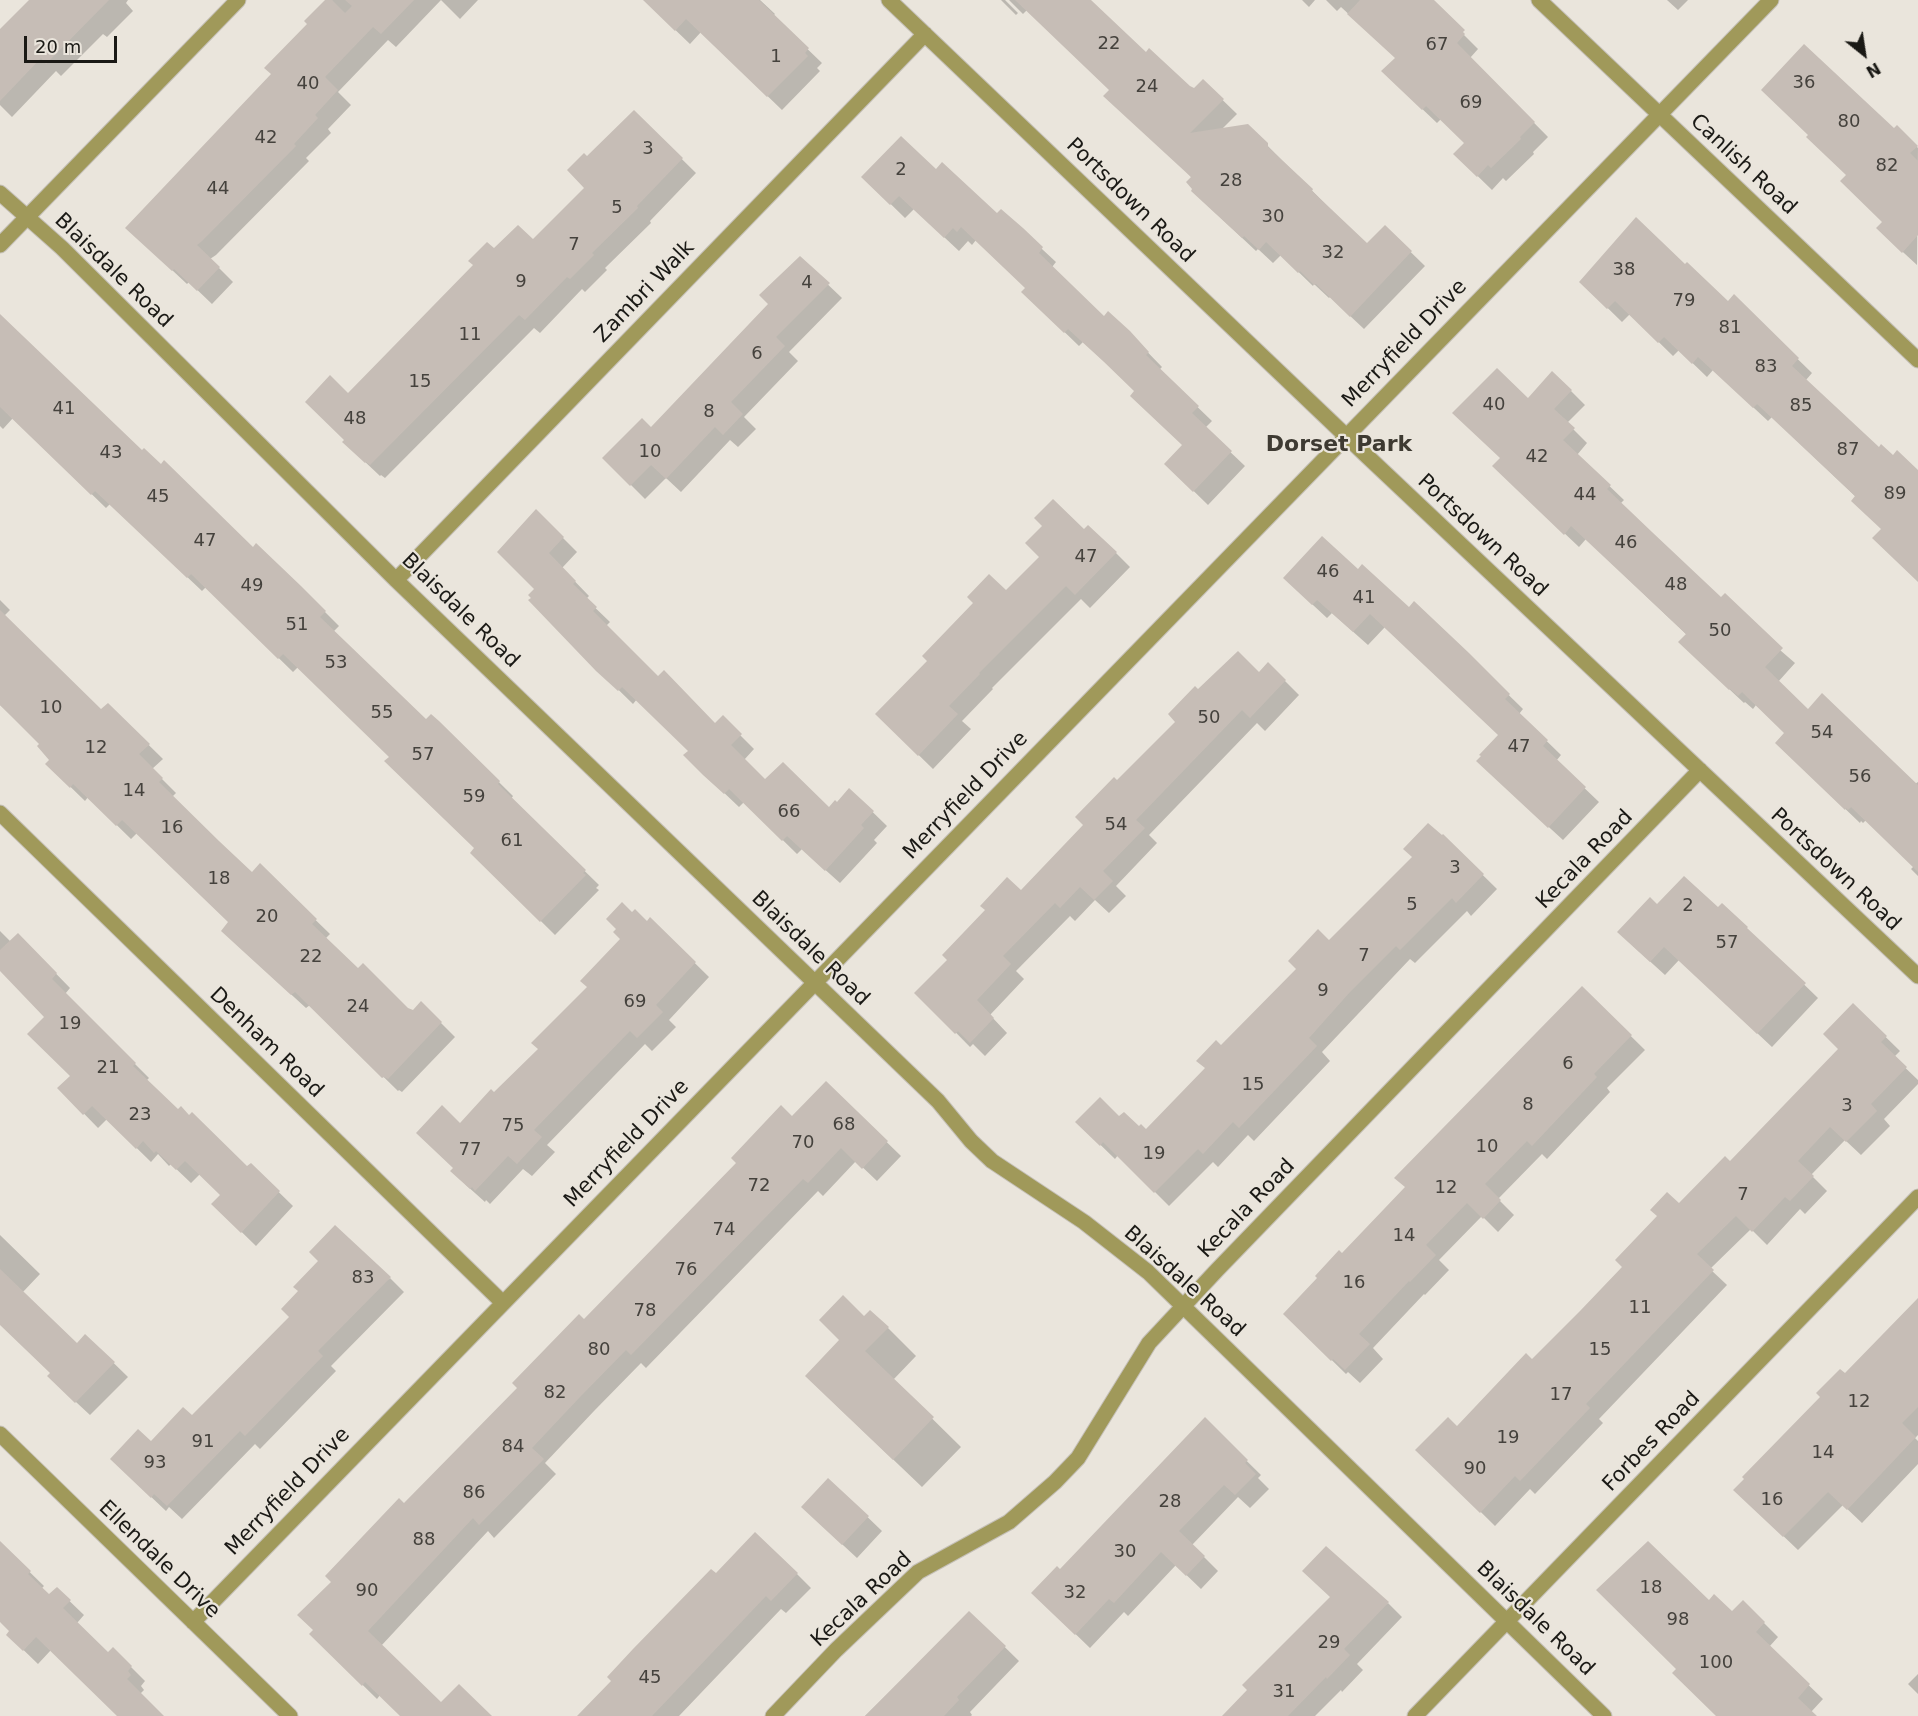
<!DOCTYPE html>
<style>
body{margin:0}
#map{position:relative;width:1918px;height:1716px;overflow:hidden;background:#eae5dc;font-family:"DejaVu Sans",sans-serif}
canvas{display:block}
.north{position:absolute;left:1834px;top:24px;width:60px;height:60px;-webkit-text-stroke:4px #eae5dc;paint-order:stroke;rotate:150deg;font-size:16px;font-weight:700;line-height:24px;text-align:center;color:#1a1915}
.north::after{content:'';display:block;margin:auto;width:21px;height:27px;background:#1a1915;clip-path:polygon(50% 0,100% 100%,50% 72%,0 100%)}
.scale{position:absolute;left:24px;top:36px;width:93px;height:27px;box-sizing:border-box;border:3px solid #1a1915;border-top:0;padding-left:8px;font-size:18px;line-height:21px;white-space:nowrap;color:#1a1915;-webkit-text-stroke:4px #eae5dc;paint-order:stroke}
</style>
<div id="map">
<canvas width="1918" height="1716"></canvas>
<div class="north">N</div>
<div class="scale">20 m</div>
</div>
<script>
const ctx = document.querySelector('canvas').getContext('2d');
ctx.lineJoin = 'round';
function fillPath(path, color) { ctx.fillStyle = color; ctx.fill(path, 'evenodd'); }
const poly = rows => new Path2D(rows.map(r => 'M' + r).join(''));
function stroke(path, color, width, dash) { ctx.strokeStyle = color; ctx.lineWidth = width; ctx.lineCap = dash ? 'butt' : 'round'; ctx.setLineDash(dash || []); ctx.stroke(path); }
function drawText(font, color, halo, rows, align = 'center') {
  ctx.font = font + ' "DejaVu Sans",sans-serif'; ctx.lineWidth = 4.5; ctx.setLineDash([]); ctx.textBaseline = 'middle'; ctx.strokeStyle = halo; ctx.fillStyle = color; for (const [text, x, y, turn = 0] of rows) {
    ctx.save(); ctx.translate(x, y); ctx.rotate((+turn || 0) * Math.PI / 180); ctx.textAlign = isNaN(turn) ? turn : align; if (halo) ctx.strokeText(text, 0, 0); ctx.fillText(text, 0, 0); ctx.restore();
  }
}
fillPath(poly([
 [31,0,128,0,126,3,133,11,107,37,103,34,61,76,56,71,12,117,0,105,0,31],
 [327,0,478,0,460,19,441,0,396,47,388,40,338,92,351,105,328,129,331,133,306,158,309,161,216,255,210,259,233,282,212,304,189,282,187,284,142,242,273,74],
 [644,0,760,0,775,14,773,16,822,63,817,68,820,71,782,110,701,32,690,44],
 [1001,0,1005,0,1018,13,1016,15],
 [1009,0,1089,0,1146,54,1194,91,1203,81,1237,114,1221,130,1248,126,1367,246,1385,227,1425,266,1364,329,1330,297,1329,298,1314,284,1313,286,1281,255,1273,263,1258,249,1256,251,1207,205,1192,178,1111,90,1027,10,1023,14],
 [1302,0,1315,0,1309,7],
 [1326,0,1429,0,1478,49,1470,58,1548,137,1533,152,1534,154,1506,181,1503,178,1492,190,1455,154,1466,143,1441,119,1437,123,1397,85,1396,58,1341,7,1337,11],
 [1667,0,1688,0,1678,10],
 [634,112,696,173,650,221,651,223,605,268,607,270,585,292,582,289,540,333,534,328,385,478,381,475,380,476,344,442,348,395,494,250,533,241,586,188,587,159],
 [1897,127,1918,148,1917,265,1892,242,1884,222,1894,130],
 [936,171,997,215,1001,211,1056,262,1052,267,1104,318,1129,333,1162,367,1159,370,1212,421,1205,428,1245,466,1208,505,1166,464,1183,445,1136,391,1083,342,1079,346,1023,292,1027,288,976,240,972,245,968,241,959,251,914,209,905,218,863,177],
 [800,258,842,298,789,352,798,361,744,417,756,429,738,447,730,440,681,492,666,478,645,499,604,458,651,429,770,304],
 [1685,266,1728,303,1734,297,1812,373,1806,380,1879,449,1918,473,1918,581,1883,530,1856,497,1772,417,1768,421,1713,370,1707,377,1679,350,1673,356,1630,314,1622,322,1581,282],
 [0,328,253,549,300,587,339,626,333,632,426,721,438,722,513,796,511,799,599,885,596,888,599,890,555,935,472,853,476,848,391,757,298,667,293,672,206,587,202,591,110,504,106,508,13,418,3,429,0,426],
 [1571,391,1585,405,1567,423,1587,443,1577,455,1624,500,1620,504,1721,599,1795,663,1778,682,1808,711,1915,784,1918,782,1918,876,1911,869,1914,866,1866,820,1863,823,1861,821,1860,823,1791,757,1786,734,1756,705,1753,709,1745,702,1744,703,1694,656,1687,635,1586,539,1579,547,1508,480,1502,458,1528,400],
 [536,511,577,552,562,568,589,596,586,599,610,622,606,626,658,678,716,725,723,718,754,749,744,760,765,782,829,809,837,804,850,790,887,826,874,840,877,843,840,883,802,849,797,854,744,802,739,807,699,769,690,751,637,699,633,704,593,665,536,589],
 [1084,531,1116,553,1130,567,1090,608,1081,599,992,688,993,689,962,721,971,729,933,769,891,728,1006,593],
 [1358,571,1409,609,1434,622,1523,709,1519,714,1561,755,1556,761,1599,802,1563,840,1492,775,1500,736,1385,627,1368,645,1332,613,1327,618,1299,592],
 [0,600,10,610,4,616,102,711,108,705,163,759,152,769,176,793,172,797,252,874,260,866,330,934,326,938,358,970,407,1009,413,1012,421,1003,455,1037,402,1092,399,1090,398,1091,310,1005,306,1008,237,945,229,922,137,833,131,839,88,797,85,801,47,764,51,761,41,744,0,705],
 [1268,664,1299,695,1265,731,1257,723,1149,835,1157,843,1116,886,1126,896,1109,913,1095,900,1075,921,1070,916,1016,971,1024,979,990,1015,1007,1033,985,1056,973,1044,970,1047,917,993,1021,892,1085,825,1117,782,1177,722,1198,691,1259,674],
 [1443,836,1497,889,1471,916,1467,911,1415,963,1410,959,1322,1052,1330,1061,1254,1141,1248,1135,1218,1167,1213,1162,1169,1206,1118,1155,1115,1159,1077,1122,1119,1118,1146,1131,1206,1069,1221,1047,1329,942],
 [1722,905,1818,998,1772,1047,1679,960,1665,975,1633,946,1658,906,1718,909],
 [632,914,647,923,650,919,709,977,669,1020,676,1027,652,1051,645,1044,547,1145,555,1152,532,1176,523,1169,490,1204,486,1200,485,1202,466,1185,455,1168,460,1125,540,1050,589,988,622,939],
 [0,931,11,942,32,949,70,988,65,994,149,1078,146,1081,178,1111,248,1168,251,1165,293,1206,256,1246,213,1204,222,1195,200,1174,191,1183,171,1164,169,1166,158,1154,151,1162,107,1119,98,1128,59,1088,72,1076,46,1017,0,970],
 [1582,988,1645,1050,1607,1088,1610,1092,1547,1159,1542,1154,1498,1199,1514,1215,1498,1232,1482,1216,1439,1260,1449,1270,1425,1295,1424,1294,1373,1348,1383,1359,1360,1383,1348,1372,1346,1374,1299,1328,1342,1255,1407,1188],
 [1853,1005,1900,1051,1894,1057,1918,1080,1918,1084,1884,1119,1890,1126,1861,1155,1845,1140,1811,1175,1827,1191,1805,1214,1800,1209,1767,1245,1751,1229,1710,1269,1727,1285,1599,1419,1603,1423,1535,1494,1530,1489,1495,1526,1418,1450,1457,1428,1532,1361,1581,1312,1679,1206,1730,1163,1840,1049],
 [826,1083,901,1156,877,1181,856,1161,823,1196,818,1191,646,1368,641,1363,594,1411,545,1463,556,1474,494,1538,488,1531,381,1646,441,1704,489,1716,402,1716,380,1695,377,1699,325,1648,314,1630,333,1582,404,1505,584,1321],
 [0,1235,40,1274,22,1293,77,1345,86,1336,128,1377,90,1415,63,1390,52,1373,0,1321],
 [390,1278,404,1292,331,1366,336,1371,260,1449,255,1444,182,1519,169,1507,166,1511,126,1473,151,1443,192,1417],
 [1918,1300,1918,1435,1915,1438,1918,1441,1918,1464,1862,1523,1843,1505,1798,1550,1735,1490],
 [864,1318,888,1328,916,1356,893,1380,961,1447,922,1487,835,1404,841,1340],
 [1205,1420,1261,1475,1258,1478,1269,1489,1250,1508,1238,1497,1192,1545,1218,1571,1201,1589,1176,1565,1128,1616,1124,1612,1090,1648,1033,1593,1060,1571],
 [829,1480,882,1531,857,1558,817,1521],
 [0,1545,3,1546,44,1586,41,1589,49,1596,57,1589,84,1615,77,1623,108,1654,113,1649,145,1681,141,1686,144,1690,140,1694,162,1716,119,1716,51,1650,38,1664,8,1635,11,1632,0,1617],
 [797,1574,811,1588,786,1613,781,1609,679,1716,579,1716,716,1575],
 [1709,1602,1732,1613,1764,1623,1778,1637,1769,1647,1823,1699,1811,1712,1815,1716,1718,1716],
 [1388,1603,1402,1617,1357,1664,1363,1670,1342,1692,1341,1690,1315,1716,1224,1716],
 [970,1613,1019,1661,970,1712,972,1715,971,1716,865,1716],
 [1918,1674,1918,1694,1908,1684]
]), '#0003');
fillPath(poly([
 [29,0,109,0,46,64,41,58,0,101,0,29],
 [325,0,332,0,345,13,352,6,345,0,414,0,381,34,373,27,325,77,338,90,315,115,318,118,294,144,296,146,202,241,197,245,220,267,197,291,174,269,172,271,125,228,271,74,264,68,307,24,304,21],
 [643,0,759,0,809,48,805,53,808,56,767,97,686,19,675,31],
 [1015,0,1091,0,1146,52,1149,48,1190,86,1194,88,1203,79,1224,99,1190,133,1248,124,1268,143,1268,147,1313,189,1312,191,1367,243,1385,225,1412,251,1350,317,1316,284,1314,285,1300,271,1298,273,1266,242,1259,250,1244,236,1242,238,1191,191,1192,189,1186,182,1191,177,1103,96,1109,90],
 [1360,0,1434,0,1465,30,1463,32,1465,34,1457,43,1535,122,1520,137,1521,139,1491,168,1488,165,1477,177,1453,154,1464,143,1426,106,1422,110,1381,71,1395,58,1347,14],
 [1804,44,1894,128,1897,125,1918,146,1910,153,1918,161,1918,235,1902,253,1876,228,1882,222,1840,181,1846,175,1806,137,1808,135,1761,90],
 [634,110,683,158,637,206,638,208,592,253,594,255,570,279,567,277,525,320,519,315,370,465,366,462,365,463,342,442,344,440,305,402,330,375,348,393,473,265,468,261,487,242,494,248,518,225,533,239,584,188,567,170,584,153,587,156],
 [901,136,936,169,942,162,997,213,1001,209,1023,228,1043,247,1039,253,1104,316,1108,311,1130,331,1149,352,1146,355,1199,406,1192,413,1232,451,1193,492,1164,464,1182,445,1130,396,1134,391,1103,361,1068,329,1064,333,1021,292,1025,288,961,227,957,232,953,228,944,238,899,196,890,205,861,177],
 [1636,217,1685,264,1687,262,1728,301,1734,294,1799,358,1792,366,1879,447,1881,444,1893,455,1897,450,1918,470,1918,582,1872,538,1881,529,1851,501,1855,496,1757,404,1753,408,1698,357,1692,364,1664,337,1658,343,1615,301,1607,309,1579,282],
 [800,256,830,283,776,337,785,346,731,402,743,414,723,435,715,427,666,479,651,465,630,486,602,458,642,418,651,427,768,304,759,295],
 [0,314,142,450,144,448,161,464,164,460,253,547,256,543,301,586,326,611,320,617,426,719,431,714,439,721,500,781,498,784,586,870,583,873,586,875,540,922,470,853,474,848,384,761,389,757,283,654,278,659,191,574,187,578,95,491,91,495,0,407],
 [1497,368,1528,398,1552,371,1572,390,1554,409,1575,428,1563,440,1611,485,1607,489,1652,532,1721,597,1725,593,1783,648,1765,667,1808,709,1822,693,1918,785,1918,872,1851,807,1848,810,1846,808,1845,810,1775,743,1784,733,1742,692,1738,696,1730,689,1729,690,1678,642,1686,634,1571,526,1564,535,1492,466,1500,458,1452,413],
 [1053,499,1084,529,1088,525,1117,552,1075,595,1066,586,979,673,980,674,949,706,958,714,918,756,875,714,927,661,922,656,973,603,967,597,989,574,1006,590,1039,557,1025,543,1042,526,1034,518],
 [536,509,564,537,549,553,576,581,573,584,597,607,593,611,658,676,664,670,715,723,723,715,742,734,731,745,765,779,783,762,829,807,835,800,837,802,849,788,874,811,861,825,864,828,825,871,787,836,782,841,729,789,724,794,703,775,683,755,688,751,622,687,618,691,596,671,528,600,531,598,528,595,534,589,497,552],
 [1322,536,1358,569,1362,564,1409,607,1414,601,1469,653,1510,694,1505,699,1548,740,1543,746,1586,787,1548,828,1476,761,1481,756,1479,755,1498,735,1370,614,1353,632,1317,600,1312,605,1283,578],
 [0,610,101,709,108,703,150,744,139,754,163,778,159,782,219,841,252,872,260,863,317,919,312,924,358,968,363,963,408,1008,413,1010,421,1001,442,1022,388,1079,384,1077,382,1078,295,992,291,995,221,931,228,922,122,820,116,826,73,784,70,788,45,764,49,760,37,746,39,744,0,705],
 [1238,651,1259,672,1268,662,1286,680,1250,718,1242,710,1136,820,1145,828,1103,871,1113,881,1094,900,1080,887,1060,908,1055,903,1003,956,1011,964,977,1000,994,1018,970,1043,958,1031,955,1034,914,993,947,960,942,955,985,910,980,906,1007,877,1021,890,1083,825,1075,817,1114,777,1117,780,1175,722,1168,714,1195,686,1198,689],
 [1428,823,1442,835,1443,834,1484,874,1456,903,1452,898,1400,950,1396,946,1350,992,1309,1038,1317,1046,1239,1128,1233,1122,1203,1154,1198,1149,1154,1193,1103,1142,1100,1146,1075,1122,1100,1097,1119,1116,1124,1112,1139,1126,1141,1124,1146,1129,1205,1068,1196,1061,1216,1040,1221,1045,1296,969,1288,961,1318,929,1329,940,1412,857,1403,849],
 [1684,876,1718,907,1722,903,1748,927,1747,928,1806,983,1757,1034,1664,947,1650,962,1617,932,1650,897,1657,904],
 [622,902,632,912,635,909,647,921,650,917,696,962,656,1005,663,1012,637,1038,630,1031,534,1130,542,1137,517,1164,508,1156,475,1191,472,1187,470,1189,450,1171,453,1168,416,1133,442,1105,460,1123,491,1089,494,1092,538,1049,531,1043,587,987,580,981,620,939,613,932,616,929,606,919],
 [18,933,57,973,52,979,136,1063,133,1066,178,1109,181,1106,189,1115,192,1112,247,1166,251,1163,280,1191,241,1233,211,1204,220,1195,185,1161,176,1170,156,1151,154,1153,143,1141,136,1149,92,1106,83,1115,57,1088,70,1076,27,1034,44,1017,0,971,0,950],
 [1582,986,1632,1035,1594,1074,1597,1077,1532,1146,1527,1141,1485,1184,1501,1200,1483,1219,1467,1203,1426,1245,1436,1255,1410,1282,1409,1281,1359,1334,1370,1344,1345,1370,1333,1359,1331,1361,1283,1314,1317,1278,1315,1276,1339,1250,1342,1253,1405,1187,1394,1178],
 [1853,1003,1887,1036,1881,1042,1907,1067,1871,1104,1877,1111,1846,1142,1830,1127,1798,1161,1814,1176,1790,1201,1785,1197,1752,1232,1736,1216,1697,1254,1714,1270,1586,1404,1590,1408,1520,1481,1515,1476,1480,1513,1415,1450,1448,1417,1457,1426,1526,1353,1532,1359,1580,1311,1622,1267,1615,1260,1657,1216,1650,1210,1667,1192,1679,1203,1725,1156,1730,1161,1838,1049,1823,1034],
 [826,1081,888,1141,862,1169,841,1148,808,1183,803,1179,631,1355,626,1350,580,1397,532,1448,544,1459,479,1525,473,1518,368,1631,441,1702,459,1684,492,1716,400,1716,365,1682,362,1686,309,1634,313,1630,297,1615,331,1582,325,1576,399,1498,404,1503,517,1388,512,1383,579,1314,584,1319,736,1163,731,1158,781,1105,792,1116],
 [335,1225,391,1277,318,1351,323,1356,245,1436,240,1431,167,1506,154,1494,151,1498,110,1459,138,1429,151,1441,183,1407,192,1415,289,1317,281,1309,298,1291,293,1287,318,1261,309,1252],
 [0,1269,77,1343,85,1334,115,1362,75,1403,47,1376,50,1373,0,1325],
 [843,1295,864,1316,870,1310,889,1327,865,1351,934,1417,893,1460,805,1376,839,1340,819,1320],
 [1918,1298,1918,1407,1902,1423,1916,1437,1847,1510,1828,1492,1783,1537,1733,1490,1744,1479,1742,1477,1820,1397,1816,1393,1840,1369,1845,1373],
 [1205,1417,1248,1460,1245,1463,1256,1474,1235,1495,1224,1485,1179,1531,1205,1556,1186,1576,1161,1552,1114,1603,1109,1599,1075,1635,1031,1593,1057,1566,1060,1569],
 [828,1478,869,1516,842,1545,801,1507],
 [755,1532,798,1573,771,1601,766,1596,652,1716,577,1716,611,1681,607,1677,633,1649,711,1569,716,1573],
 [0,1541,31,1571,28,1574,49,1594,57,1587,71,1600,63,1608,108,1652,113,1647,132,1666,128,1671,131,1675,127,1679,164,1716,117,1716,36,1637,23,1651,6,1635,9,1631,0,1622],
 [1648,1541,1709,1600,1714,1594,1732,1611,1743,1600,1765,1622,1756,1632,1810,1684,1798,1698,1817,1716,1716,1716,1672,1673,1676,1669,1596,1590],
 [1326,1546,1389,1602,1344,1649,1350,1655,1327,1679,1326,1677,1288,1716,1222,1716,1247,1690,1242,1685,1330,1597,1302,1571],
 [969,1611,1006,1646,957,1697,959,1700,944,1716,865,1716]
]), '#c6bdb6');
const minor = poly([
 [889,0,1368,457,1918,976],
 [1539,0,1918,360],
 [0,193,62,248,396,580,938,1101,971,1141,992,1161,1084,1222,1148,1272,1604,1716],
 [0,245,238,0],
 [396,580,925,34],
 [0,813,502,1302],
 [0,1434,290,1716],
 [193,1622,1771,0],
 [773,1716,836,1650,918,1572,1009,1522,1055,1482,1078,1458,1149,1343,1217,1270,1700,770],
 [1415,1716,1918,1197]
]);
stroke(minor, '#c5c0b8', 17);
stroke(minor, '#a0995a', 15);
drawText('18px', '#45423d', null, [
 ["22",1109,44],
 ["67",1437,45],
 ["1",776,57],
 ["36",1804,83],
 ["40",308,84],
 ["24",1147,87],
 ["69",1471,103],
 ["80",1849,122],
 ["42",266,138],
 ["3",648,149],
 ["82",1887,166],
 ["2",901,170],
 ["28",1231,181],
 ["44",218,189],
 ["5",617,208],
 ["30",1273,217],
 ["7",574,245],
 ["32",1333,253],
 ["38",1624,270],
 ["9",521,282],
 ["4",807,283],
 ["79",1684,301],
 ["81",1730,328],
 ["11",470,335],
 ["6",757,354],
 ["83",1766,367],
 ["15",420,382],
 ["40",1494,405],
 ["85",1801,406],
 ["41",64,409],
 ["8",709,412],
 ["48",355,419],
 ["87",1848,450],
 ["10",650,452],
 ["43",111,453],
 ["42",1537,457],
 ["89",1895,494],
 ["44",1585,495],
 ["45",158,497],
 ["47",205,541],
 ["46",1626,543],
 ["47",1086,557],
 ["46",1328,572],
 ["48",1676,585],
 ["49",252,586],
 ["41",1364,598],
 ["51",297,625],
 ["50",1720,631],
 ["53",336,663],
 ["10",51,708],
 ["55",382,713],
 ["50",1209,718],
 ["54",1822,733],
 ["47",1519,747],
 ["12",96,748],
 ["57",423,755],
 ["56",1860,777],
 ["14",134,791],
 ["59",474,797],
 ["66",789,812],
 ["54",1116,825],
 ["16",172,828],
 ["61",512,841],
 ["3",1455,868],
 ["18",219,879],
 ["5",1412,905],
 ["2",1688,906],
 ["20",267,917],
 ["57",1727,943],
 ["7",1364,956],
 ["22",311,957],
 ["9",1323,991],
 ["69",635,1002],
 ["24",358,1007],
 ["19",70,1024],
 ["6",1568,1064],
 ["21",108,1068],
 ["15",1253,1085],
 ["8",1528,1105],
 ["3",1847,1106],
 ["23",140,1115],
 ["68",844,1125],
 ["75",513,1126],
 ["70",803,1143],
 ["10",1487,1147],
 ["77",470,1150],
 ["19",1154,1154],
 ["72",759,1186],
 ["12",1446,1188],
 ["7",1743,1195],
 ["74",724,1230],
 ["14",1404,1236],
 ["76",686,1270],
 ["83",363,1278],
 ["16",1354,1283],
 ["11",1640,1308],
 ["78",645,1311],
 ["80",599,1350],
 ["15",1600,1350],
 ["82",555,1393],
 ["17",1561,1395],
 ["12",1859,1402],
 ["19",1508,1438],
 ["91",203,1442],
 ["84",513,1447],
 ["14",1823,1453],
 ["93",155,1463],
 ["90",1475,1469],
 ["86",474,1493],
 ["16",1772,1500],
 ["28",1170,1502],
 ["88",424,1540],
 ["30",1125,1552],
 ["18",1651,1588],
 ["90",367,1591],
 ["32",1075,1593],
 ["98",1678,1620],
 ["29",1329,1643],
 ["100",1716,1663],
 ["45",650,1678],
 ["31",1284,1692]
]);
drawText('21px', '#1a1915', '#eae5dc', [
 ["Canlish Road",1743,165,43],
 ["Portsdown Road",1130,201,44],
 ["Blaisdale Road",113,271,44],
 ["Zambri Walk",645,292,-46],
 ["Merryfield Drive",1405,344,-46],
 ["Portsdown Road",1482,536,43],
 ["Blaisdale Road",460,611,44],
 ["Merryfield Drive",966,796,-46],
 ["Kecala Road",1585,860,-46],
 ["Portsdown Road",1835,870,43],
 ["Blaisdale Road",810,949,44],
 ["Denham Road",266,1043,44],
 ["Merryfield Drive",627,1144,-46],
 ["Kecala Road",1247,1209,-46],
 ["Blaisdale Road",1184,1282,42],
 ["Forbes Road",1652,1442,-46],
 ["Merryfield Drive",288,1492,-46],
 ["Ellendale Drive",159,1560,44],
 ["Kecala Road",862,1600,-43],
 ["Blaisdale Road",1535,1619,44]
]);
drawText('bold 22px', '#3e3a32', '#eae5dc', [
 ["Dorset Park",1339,445]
]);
</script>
